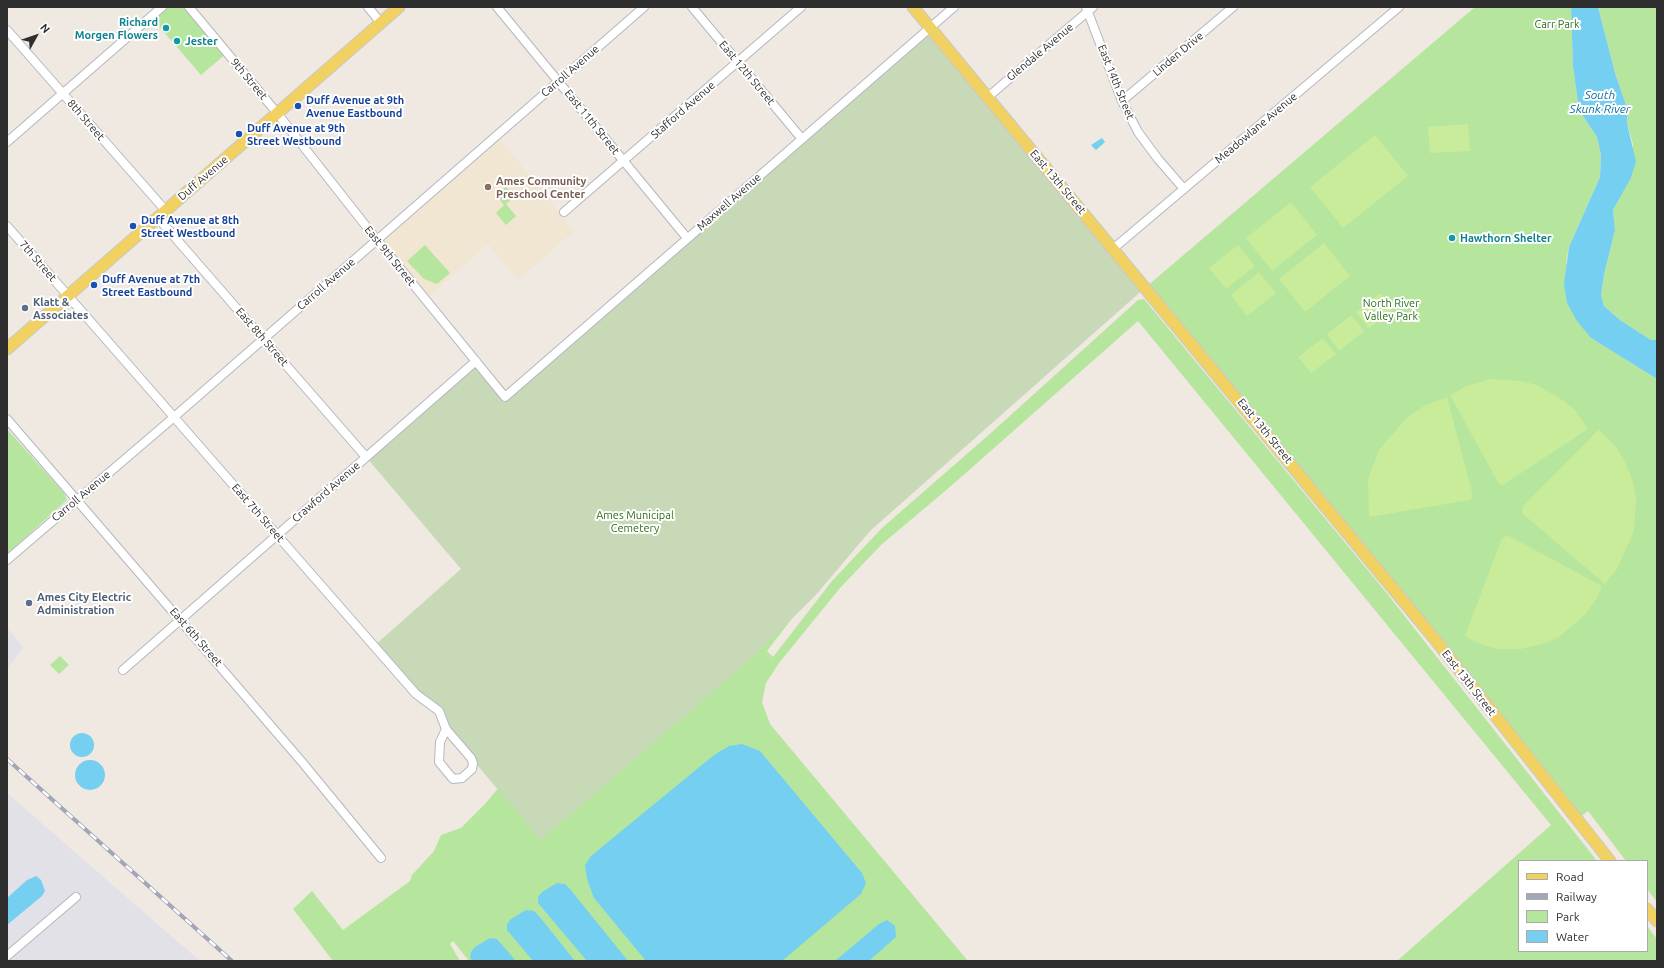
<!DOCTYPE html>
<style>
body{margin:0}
#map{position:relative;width:1664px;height:968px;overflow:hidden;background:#efe9e1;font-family:Ubuntu,sans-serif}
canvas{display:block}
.frame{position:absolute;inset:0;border:8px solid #2e2e2e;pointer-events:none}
.legend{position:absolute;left:1518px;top:860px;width:130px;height:92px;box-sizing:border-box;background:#fff;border:1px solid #ababab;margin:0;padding:5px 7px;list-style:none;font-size:12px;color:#2e2e2e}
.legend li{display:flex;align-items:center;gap:8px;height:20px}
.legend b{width:20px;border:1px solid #ababab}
.north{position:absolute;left:16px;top:16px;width:40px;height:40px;-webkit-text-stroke:3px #fff;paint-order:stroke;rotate:50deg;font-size:11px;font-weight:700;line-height:16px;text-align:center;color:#2e2e2e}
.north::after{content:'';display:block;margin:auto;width:14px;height:18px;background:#2e2e2e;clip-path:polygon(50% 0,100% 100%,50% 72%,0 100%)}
</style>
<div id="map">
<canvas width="1664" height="968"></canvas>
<div class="frame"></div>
<ul class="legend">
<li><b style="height:5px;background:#f2d163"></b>Road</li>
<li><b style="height:5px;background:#a3a6b8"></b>Railway</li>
<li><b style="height:11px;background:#b6e59e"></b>Park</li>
<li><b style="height:11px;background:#75cff0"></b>Water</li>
</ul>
<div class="north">N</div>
</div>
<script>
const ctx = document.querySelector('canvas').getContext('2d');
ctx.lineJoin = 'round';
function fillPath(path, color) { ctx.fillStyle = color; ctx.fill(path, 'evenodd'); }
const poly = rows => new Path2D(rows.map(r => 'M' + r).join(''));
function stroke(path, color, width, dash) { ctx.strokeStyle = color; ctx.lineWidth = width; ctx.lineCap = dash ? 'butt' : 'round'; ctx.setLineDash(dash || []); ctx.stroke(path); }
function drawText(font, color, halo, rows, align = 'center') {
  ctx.font = font + ' Ubuntu,sans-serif'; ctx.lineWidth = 4; ctx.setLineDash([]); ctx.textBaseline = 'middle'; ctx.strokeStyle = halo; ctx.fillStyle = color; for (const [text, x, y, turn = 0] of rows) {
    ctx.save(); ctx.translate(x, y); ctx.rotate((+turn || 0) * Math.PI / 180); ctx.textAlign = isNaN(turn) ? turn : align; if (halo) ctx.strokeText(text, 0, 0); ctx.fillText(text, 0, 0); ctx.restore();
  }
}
fillPath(poly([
 [7,628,23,647,7,670],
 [7,793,200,961,7,961]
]), '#e3e1e8');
fillPath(poly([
 [497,135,574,231,518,280,488,244,425,300,375,241]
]), '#f0e6d1');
fillPath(poly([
 [162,7,189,7,227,53,201,75,151,17],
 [1475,7,1571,7,1573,66,1579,110,1597,137,1601,155,1600,177,1569,247,1566,262,1591,338,1657,379,1657,902,1647,889,1647,861,1626,861,1588,811,1577,820,1146,287],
 [1598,7,1657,7,1657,340,1651,340,1620,320,1604,306,1601,295,1604,275,1615,230,1613,210,1630,180,1633,144,1627,123,1627,108,1615,73],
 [506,187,514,197,506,204,516,216,506,225,496,213,504,205,496,195],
 [425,245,450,273,437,284,424,279,407,261],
 [1144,299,1385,591,1597,861,1519,861,1519,951,1647,951,1647,926,1657,939,1657,961,1397,961,1551,825,1138,321,951,486,881,545,840,588,779,663,766,683,762,702,770,724,968,961,469,961,453,941,450,944,460,961,333,961,293,909,312,891,343,930,410,881,412,875,434,851,441,835,461,828,485,804,504,781,831,568,767,651,773,657,832,581,882,528,992,432,1138,300],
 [7,429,64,493,67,500,7,554],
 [60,656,69,665,59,674,50,665]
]), '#b6e59e');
fillPath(poly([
 [930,27,1146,287,870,531,815,596,752,658,541,840,471,758,443,720,374,646,461,569,366,457,476,361,505,397]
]), '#c8d9b8');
fillPath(poly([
 [1468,124,1470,151,1430,153,1428,127],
 [1375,135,1408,176,1343,228,1310,187],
 [1291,202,1317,235,1272,271,1246,238],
 [1324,243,1350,276,1305,312,1279,279],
 [1238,245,1255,266,1226,289,1209,268],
 [1259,272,1276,293,1247,316,1231,295],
 [1381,293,1394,309,1369,328,1356,312],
 [1351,315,1364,331,1339,351,1327,334],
 [1323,338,1336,354,1311,373,1298,357],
 [1491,379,1521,381,1537,385,1564,401,1575,410,1588,429,1503,485,1499,484,1450,395,1467,386],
 [1447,397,1473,496,1470,500,1369,517,1368,479,1379,450,1401,424,1412,414,1424,406],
 [1599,429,1616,447,1625,462,1632,479,1636,497,1634,531,1617,569,1605,584,1522,513,1522,507],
 [1507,535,1602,586,1597,598,1585,615,1559,637,1543,644,1521,649,1497,649,1478,643,1465,636,1502,538]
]), '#c9ec9a');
fillPath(poly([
 [1571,7,1598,7,1615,73,1627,108,1627,123,1636,162,1630,180,1613,210,1615,230,1604,275,1601,295,1604,306,1620,320,1651,340,1657,340,1657,379,1591,338,1577,321,1567,303,1564,284,1569,247,1600,177,1601,155,1597,137,1579,110,1573,66],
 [1102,138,1105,142,1096,150,1091,145],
 '70 745a12 12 0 1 1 24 0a12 12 0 1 1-24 0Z',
 [742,744,760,751,862,873,866,883,861,894,782,961,646,961,594,898,587,879,585,865,591,856,714,755,729,746],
 '75 775a15 15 0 1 1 30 0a15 15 0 1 1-30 0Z',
 [36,876,41,880,45,891,42,896,7,925,7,898,27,880],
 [557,883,565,884,570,889,628,961,587,961,538,903,538,897,542,892],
 [526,910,534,911,539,916,575,961,533,961,507,930,507,924,511,919],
 [887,920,895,926,896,937,869,961,835,961,879,924],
 [490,938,497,939,516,961,473,961,470,958,471,952,475,947]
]), '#75cff0');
const minor = poly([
 [189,7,277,113,377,240,505,397,954,7],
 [368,7,381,23],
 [497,7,687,238],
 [692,7,802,139],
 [1086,7,1122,101,1138,132,1158,159,1184,189],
 [7,30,166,211],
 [988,97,1093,7],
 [1122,101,1233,7],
 [7,142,162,7],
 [564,212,801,7],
 [158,218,366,457],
 [7,226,416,694,439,711,446,729,471,758,473,763,472,769,462,778,453,779,439,762,440,742,446,729],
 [1114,248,1399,7],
 [7,419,302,762,381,858],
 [7,560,166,424,644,7],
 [123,670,476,361],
 [7,956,76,897]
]);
const major = poly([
 [913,7,1433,637,1610,861],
 [7,349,399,7],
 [1647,909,1657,921]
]);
stroke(minor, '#b4b7c1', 10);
stroke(major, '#c9c9c9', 13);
stroke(minor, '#fff', 8);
stroke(major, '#f2d163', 11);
const rail = poly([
 [7,759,232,961]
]);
stroke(rail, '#a3a6b8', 4);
stroke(rail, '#fff', 2.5, [8]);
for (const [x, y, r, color] of [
 [166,28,4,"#0f9aa8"],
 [177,41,4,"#0f9aa8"],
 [298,106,4,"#1a4fb4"],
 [239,134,4,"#1a4fb4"],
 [488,187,4,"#8d6e63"],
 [133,226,4,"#1a4fb4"],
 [1452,238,4,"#0f9aa8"],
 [94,285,4,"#1a4fb4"],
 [25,308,4,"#5c6f8a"],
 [29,603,4,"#5c6f8a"]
]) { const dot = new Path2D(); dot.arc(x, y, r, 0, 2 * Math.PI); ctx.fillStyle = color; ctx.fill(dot); stroke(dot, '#fff', 1.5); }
drawText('bold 11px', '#0d838f', '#fff', [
 ["Richard",158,22,"right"],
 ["Morgen Flowers",158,35,"right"],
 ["Jester",185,41],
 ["Hawthorn Shelter",1460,238]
], 'left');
drawText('11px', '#2c6e1b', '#fff', [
 ["Carr Park",1557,24],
 ["North River",1391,303],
 ["Valley Park",1391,316],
 ["Ames Municipal",635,515],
 ["Cemetery",635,528]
]);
drawText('11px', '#2e2e2e', '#fff', [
 ["Glendale Avenue",1040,52,-40],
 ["Linden Drive",1178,54,-40],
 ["Carroll Avenue",570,71,-41],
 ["East 12th Street",747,73,50],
 ["9th Street",249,79,50],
 ["East 14th Street",1116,82,68],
 ["Stafford Avenue",683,110,-41],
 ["8th Street",86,120,49],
 ["East 11th Street",592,122,51],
 ["Meadowlane Avenue",1256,128,-40],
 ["Duff Avenue",203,178,-41],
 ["East 13th Street",1058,182,50],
 ["Maxwell Avenue",729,202,-41],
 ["East 9th Street",390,256,51],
 ["7th Street",38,261,49],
 ["Carroll Avenue",326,284,-41],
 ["East 8th Street",262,337,49],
 ["East 13th Street",1265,431,51],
 ["Crawford Avenue",326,492,-41],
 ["Carroll Avenue",81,496,-40],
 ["East 7th Street",258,513,49],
 ["East 6th Street",196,637,49],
 ["East 13th Street",1469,683,52]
]);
drawText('bold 11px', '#164399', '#fff', [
 ["Duff Avenue at 9th",306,100],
 ["Avenue Eastbound",306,113],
 ["Duff Avenue at 9th",247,128],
 ["Street Westbound",247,141],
 ["Duff Avenue at 8th",141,220],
 ["Street Westbound",141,233],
 ["Duff Avenue at 7th",102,279],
 ["Street Eastbound",102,292]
], 'left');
drawText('bold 11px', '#785e54', '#fff', [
 ["Ames Community",496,181],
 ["Preschool Center",496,194]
], 'left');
drawText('bold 11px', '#4e5e75', '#fff', [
 ["Klatt &",33,302],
 ["Associates",33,315],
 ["Ames City Electric",37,597],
 ["Administration",37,610]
], 'left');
drawText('italic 12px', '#0d6fa3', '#fff', [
 ["South",1600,95],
 ["Skunk River",1600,109]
]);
</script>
